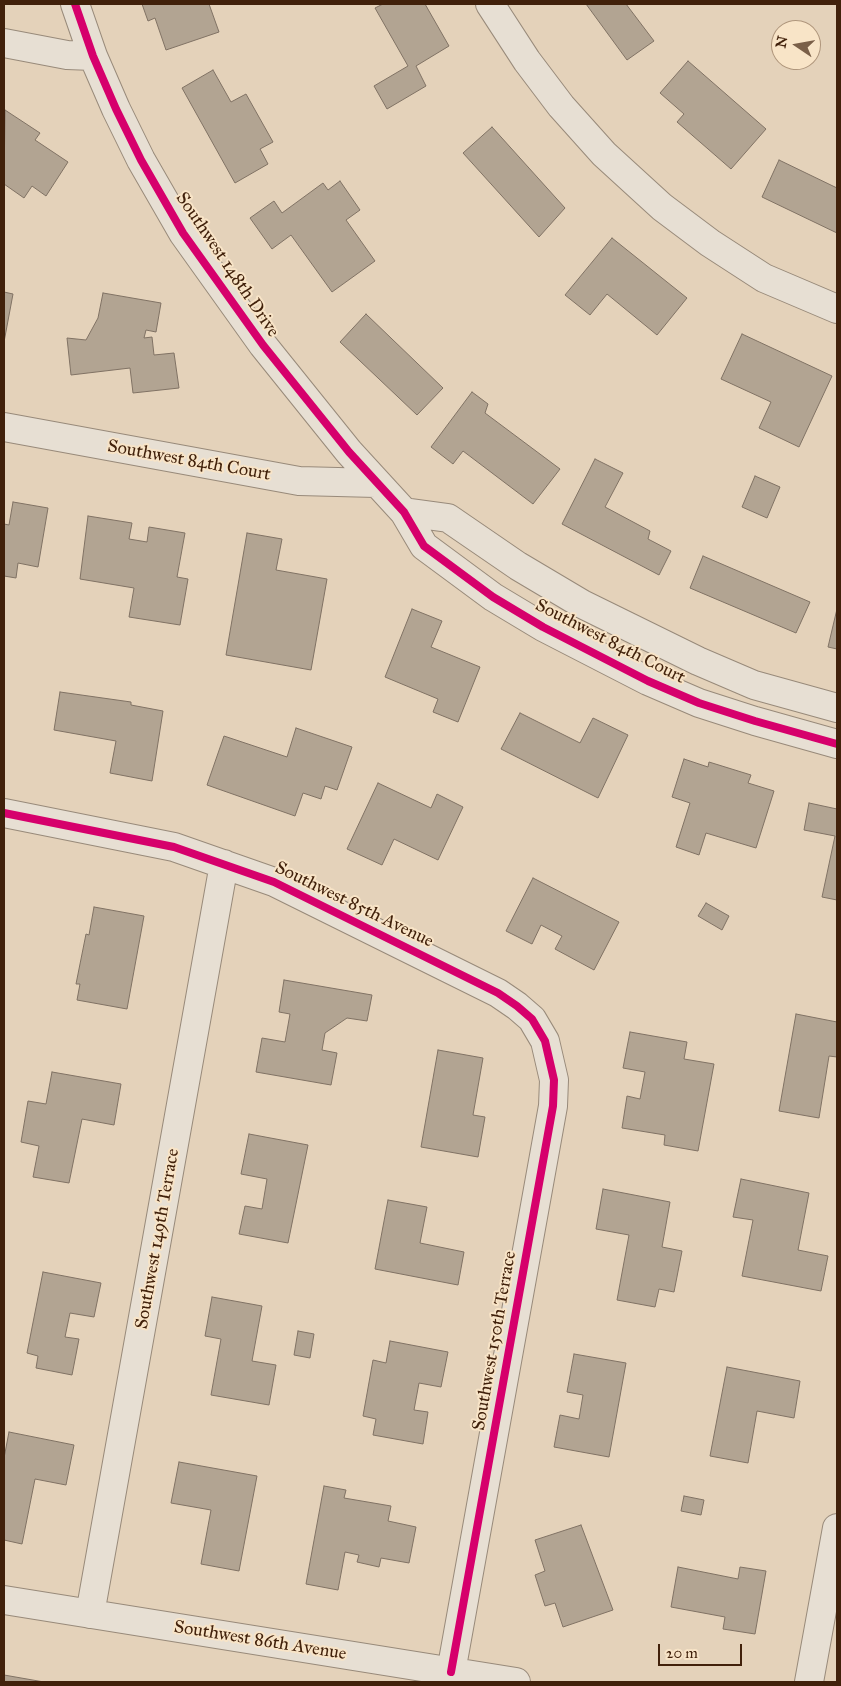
<!DOCTYPE html>
<style>
body{margin:0}
#map{position:relative;width:841px;height:1686px;overflow:hidden;background:#e4d2ba;font-family:"IM FELL Great Primer",serif}
canvas{display:block}
.frame{position:absolute;inset:0;border:5px solid #41210b;pointer-events:none}
.north{position:absolute;left:771px;top:20px;width:50px;height:50px;box-sizing:border-box;background:#f8e4c7;border:1px solid #af967c;border-radius:50%;rotate:282deg;font-size:14px;font-weight:700;line-height:20px;text-align:center;color:#41210b}
.north::after{content:'';display:block;margin:auto;width:18px;height:22px;background:#7a5f48;clip-path:polygon(50% 0,100% 100%,50% 72%,0 100%)}
.scale{position:absolute;left:658px;top:1644px;width:84px;height:22px;box-sizing:border-box;border:2px solid #41210b;border-top:0;padding-left:6px;font-size:15px;line-height:18px;white-space:nowrap;color:#41210b;-webkit-text-stroke:4px #f8e4c7;paint-order:stroke}
</style>
<div id="map">
<canvas width="841" height="1686"></canvas>
<div class="frame"></div>
<div class="north">N</div>
<div class="scale">20 m</div>
</div>
<script>
const ctx = document.querySelector('canvas').getContext('2d');
ctx.lineJoin = 'round';
function fillPath(path, color) { ctx.fillStyle = color; ctx.fill(path, 'evenodd'); }
const poly = rows => new Path2D(rows.map(r => 'M' + r).join(''));
function stroke(path, color, width, dash) { ctx.strokeStyle = color; ctx.lineWidth = width; ctx.lineCap = dash ? 'butt' : 'round'; ctx.setLineDash(dash || []); ctx.stroke(path); }
function drawText(font, color, halo, rows, align = 'center') {
  ctx.font = font + ' "IM FELL Great Primer",serif'; ctx.lineWidth = 4; ctx.setLineDash([]); ctx.textBaseline = 'middle'; ctx.strokeStyle = halo; ctx.fillStyle = color; for (const [text, x, y, turn = 0] of rows) {
    ctx.save(); ctx.translate(x, y); ctx.rotate((+turn || 0) * Math.PI / 180); ctx.textAlign = isNaN(turn) ? turn : align; if (halo) ctx.strokeText(text, 0, 0); ctx.fillText(text, 0, 0); ctx.restore();
  }
}
const building = poly([
 [142,4,209,4,219,32,166,50,155,18,148,21,142,4],
 [383,4,425,4,449,46,416,66,426,86,387,109,374,86,408,66,375,8,383,4],
 [586,4,626,4,654,41,627,60,586,4],
 [688,61,766,129,731,169,677,122,684,114,660,93,688,61],
 [213,70,231,102,246,94,273,142,260,149,268,164,235,183,182,88,213,70],
 [5,110,40,133,35,140,68,162,46,196,32,186,24,198,4,184,5,110],
 [492,127,565,208,539,237,463,153,492,127],
 [779,160,837,188,837,233,762,197,779,160],
 [340,181,360,210,346,220,375,261,332,292,291,235,272,249,250,218,274,201,282,213,323,183,328,190,340,181],
 [612,238,687,298,657,335,607,294,590,315,565,295,612,238],
 [4,292,13,294,4,342,4,292],
 [103,293,161,303,156,332,146,330,144,338,152,337,154,355,174,353,179,388,133,393,130,368,71,375,67,338,86,340,98,318,103,293],
 [366,314,443,388,417,415,340,342,366,314],
 [742,334,832,376,799,447,759,428,771,402,721,379,742,334],
 [472,392,488,404,485,413,560,469,533,504,463,451,453,464,431,447,472,392],
 [595,459,623,473,605,507,650,531,648,539,671,551,659,575,562,524,595,459],
 [755,476,780,487,767,518,742,507,755,476],
 [13,502,48,508,38,567,18,563,16,578,4,576,4,524,9,525,13,502],
 [88,516,132,523,129,539,147,542,149,527,185,533,177,577,188,579,180,625,129,617,134,588,80,579,88,516],
 [247,533,282,539,276,570,327,579,311,670,226,655,247,533],
 [703,556,810,602,796,633,690,588,703,556],
 [412,609,442,621,431,647,480,667,458,722,433,712,438,699,385,677,412,609],
 [837,609,837,649,828,647,837,609],
 [60,692,131,702,131,705,163,711,152,781,110,773,116,741,54,730,60,692],
 [520,713,580,743,593,718,628,735,598,798,501,749,520,713],
 [296,728,352,747,337,790,325,786,321,799,303,793,295,816,207,785,224,736,287,757,296,728],
 [684,759,708,767,709,762,751,775,748,783,774,791,756,848,706,833,699,855,676,847,690,803,672,797,684,759],
 [378,783,431,808,437,794,463,807,438,860,394,839,382,865,347,849,378,783],
 [809,803,837,809,837,900,822,897,835,836,804,830,809,803],
 [533,878,619,922,594,970,555,949,562,936,541,925,532,944,506,931,533,878],
 [706,903,729,916,722,930,698,916,706,903],
 [94,907,144,916,127,1009,77,1000,80,984,76,984,86,934,89,935,94,907],
 [284,980,372,995,367,1021,347,1018,325,1033,322,1050,337,1053,331,1085,256,1072,262,1038,285,1042,290,1014,279,1012,284,980],
 [796,1014,837,1022,837,1057,829,1056,819,1118,779,1111,796,1014],
 [630,1032,687,1042,684,1059,714,1064,698,1151,664,1145,665,1135,622,1128,627,1096,640,1099,645,1072,623,1068,630,1032],
 [438,1050,483,1058,473,1115,485,1117,478,1157,421,1147,438,1050],
 [52,1072,121,1084,114,1125,82,1119,69,1183,33,1177,39,1146,21,1142,28,1101,46,1104,52,1072],
 [249,1134,308,1145,288,1243,239,1234,245,1206,262,1209,267,1179,241,1174,249,1134],
 [741,1179,809,1193,798,1250,828,1256,821,1291,742,1276,753,1220,733,1217,741,1179],
 [603,1189,670,1202,662,1247,682,1251,674,1292,659,1289,655,1307,617,1300,629,1235,596,1229,603,1189],
 [388,1200,427,1207,420,1243,464,1252,458,1285,375,1269,388,1200],
 [43,1272,101,1283,94,1317,70,1313,65,1337,79,1339,72,1375,36,1368,38,1356,27,1353,43,1272],
 [212,1297,262,1306,252,1361,276,1365,269,1405,211,1395,221,1339,205,1336,212,1297],
 [298,1331,314,1334,310,1358,294,1355,298,1331],
 [390,1341,448,1352,441,1387,419,1383,414,1410,428,1412,423,1444,373,1435,376,1419,363,1416,373,1360,386,1363,390,1341],
 [574,1354,626,1363,609,1457,554,1447,560,1415,579,1419,583,1395,567,1392,574,1354],
 [727,1367,800,1381,794,1418,757,1411,748,1463,710,1456,727,1367],
 [9,1432,74,1445,66,1485,35,1479,22,1544,4,1540,4,1458,9,1432],
 [179,1462,257,1476,239,1571,201,1564,211,1510,171,1503,179,1462],
 [324,1486,346,1490,344,1498,391,1506,388,1521,416,1527,409,1563,381,1558,379,1567,357,1562,359,1555,345,1552,338,1590,306,1584,324,1486],
 [684,1496,704,1500,701,1515,681,1511,684,1496],
 [581,1525,613,1610,563,1627,555,1603,545,1606,535,1575,545,1571,535,1540,581,1525],
 [678,1567,738,1579,740,1567,766,1571,755,1634,723,1629,725,1617,671,1607,678,1567],
 [4,1675,44,1682,4,1682,4,1675]
]);
fillPath(building, '#b2a492');
stroke(building, '#807264', 1);
const minor = poly([
 [75,4,93,56,116,109,141,160,183,233,263,345,349,452,404,512,424,546,493,597,543,627,648,681,699,703,755,721,837,744],
 [490,4,527,61,561,106,604,154,662,207,710,243,764,278,837,309],
 [4,43,67,55,93,56],
 [4,427,299,481,376,483],
 [404,512,448,518,518,566,582,604,698,661,754,685,837,708],
 [4,813,174,847,274,882,498,993,517,1006,532,1019,545,1041,554,1080,553,1106,451,1672],
 [4,1600,516,1682],
 [90,1614,224,864],
 [809,1682,837,1528]
]);
stroke(minor, '#988a7a', 30);
stroke(minor, '#e7dfd3', 28);
stroke(poly([
 [75,4,93,56,116,109,141,160,183,233,263,345,349,452,404,512,424,546,493,597,543,627,648,681,699,703,755,721,837,744],
 [4,813,174,847,274,882,498,993,517,1006,532,1019,545,1041,554,1080,553,1106,451,1672]
]), '#d6006c', 8);
drawText('18px', '#41210b', '#f8e4c7', [
 ["Southwest 148th Drive",227,265,56],
 ["Southwest 84th Court",189,461,10],
 ["Southwest 84th Court",610,642,27],
 ["Southwest 85th Avenue",354,905,26],
 ["Southwest 149th Terrace",158,1239,-80],
 ["Southwest 150th Terrace",495,1341,-80],
 ["Southwest 86th Avenue",260,1641,9]
]);
</script>
